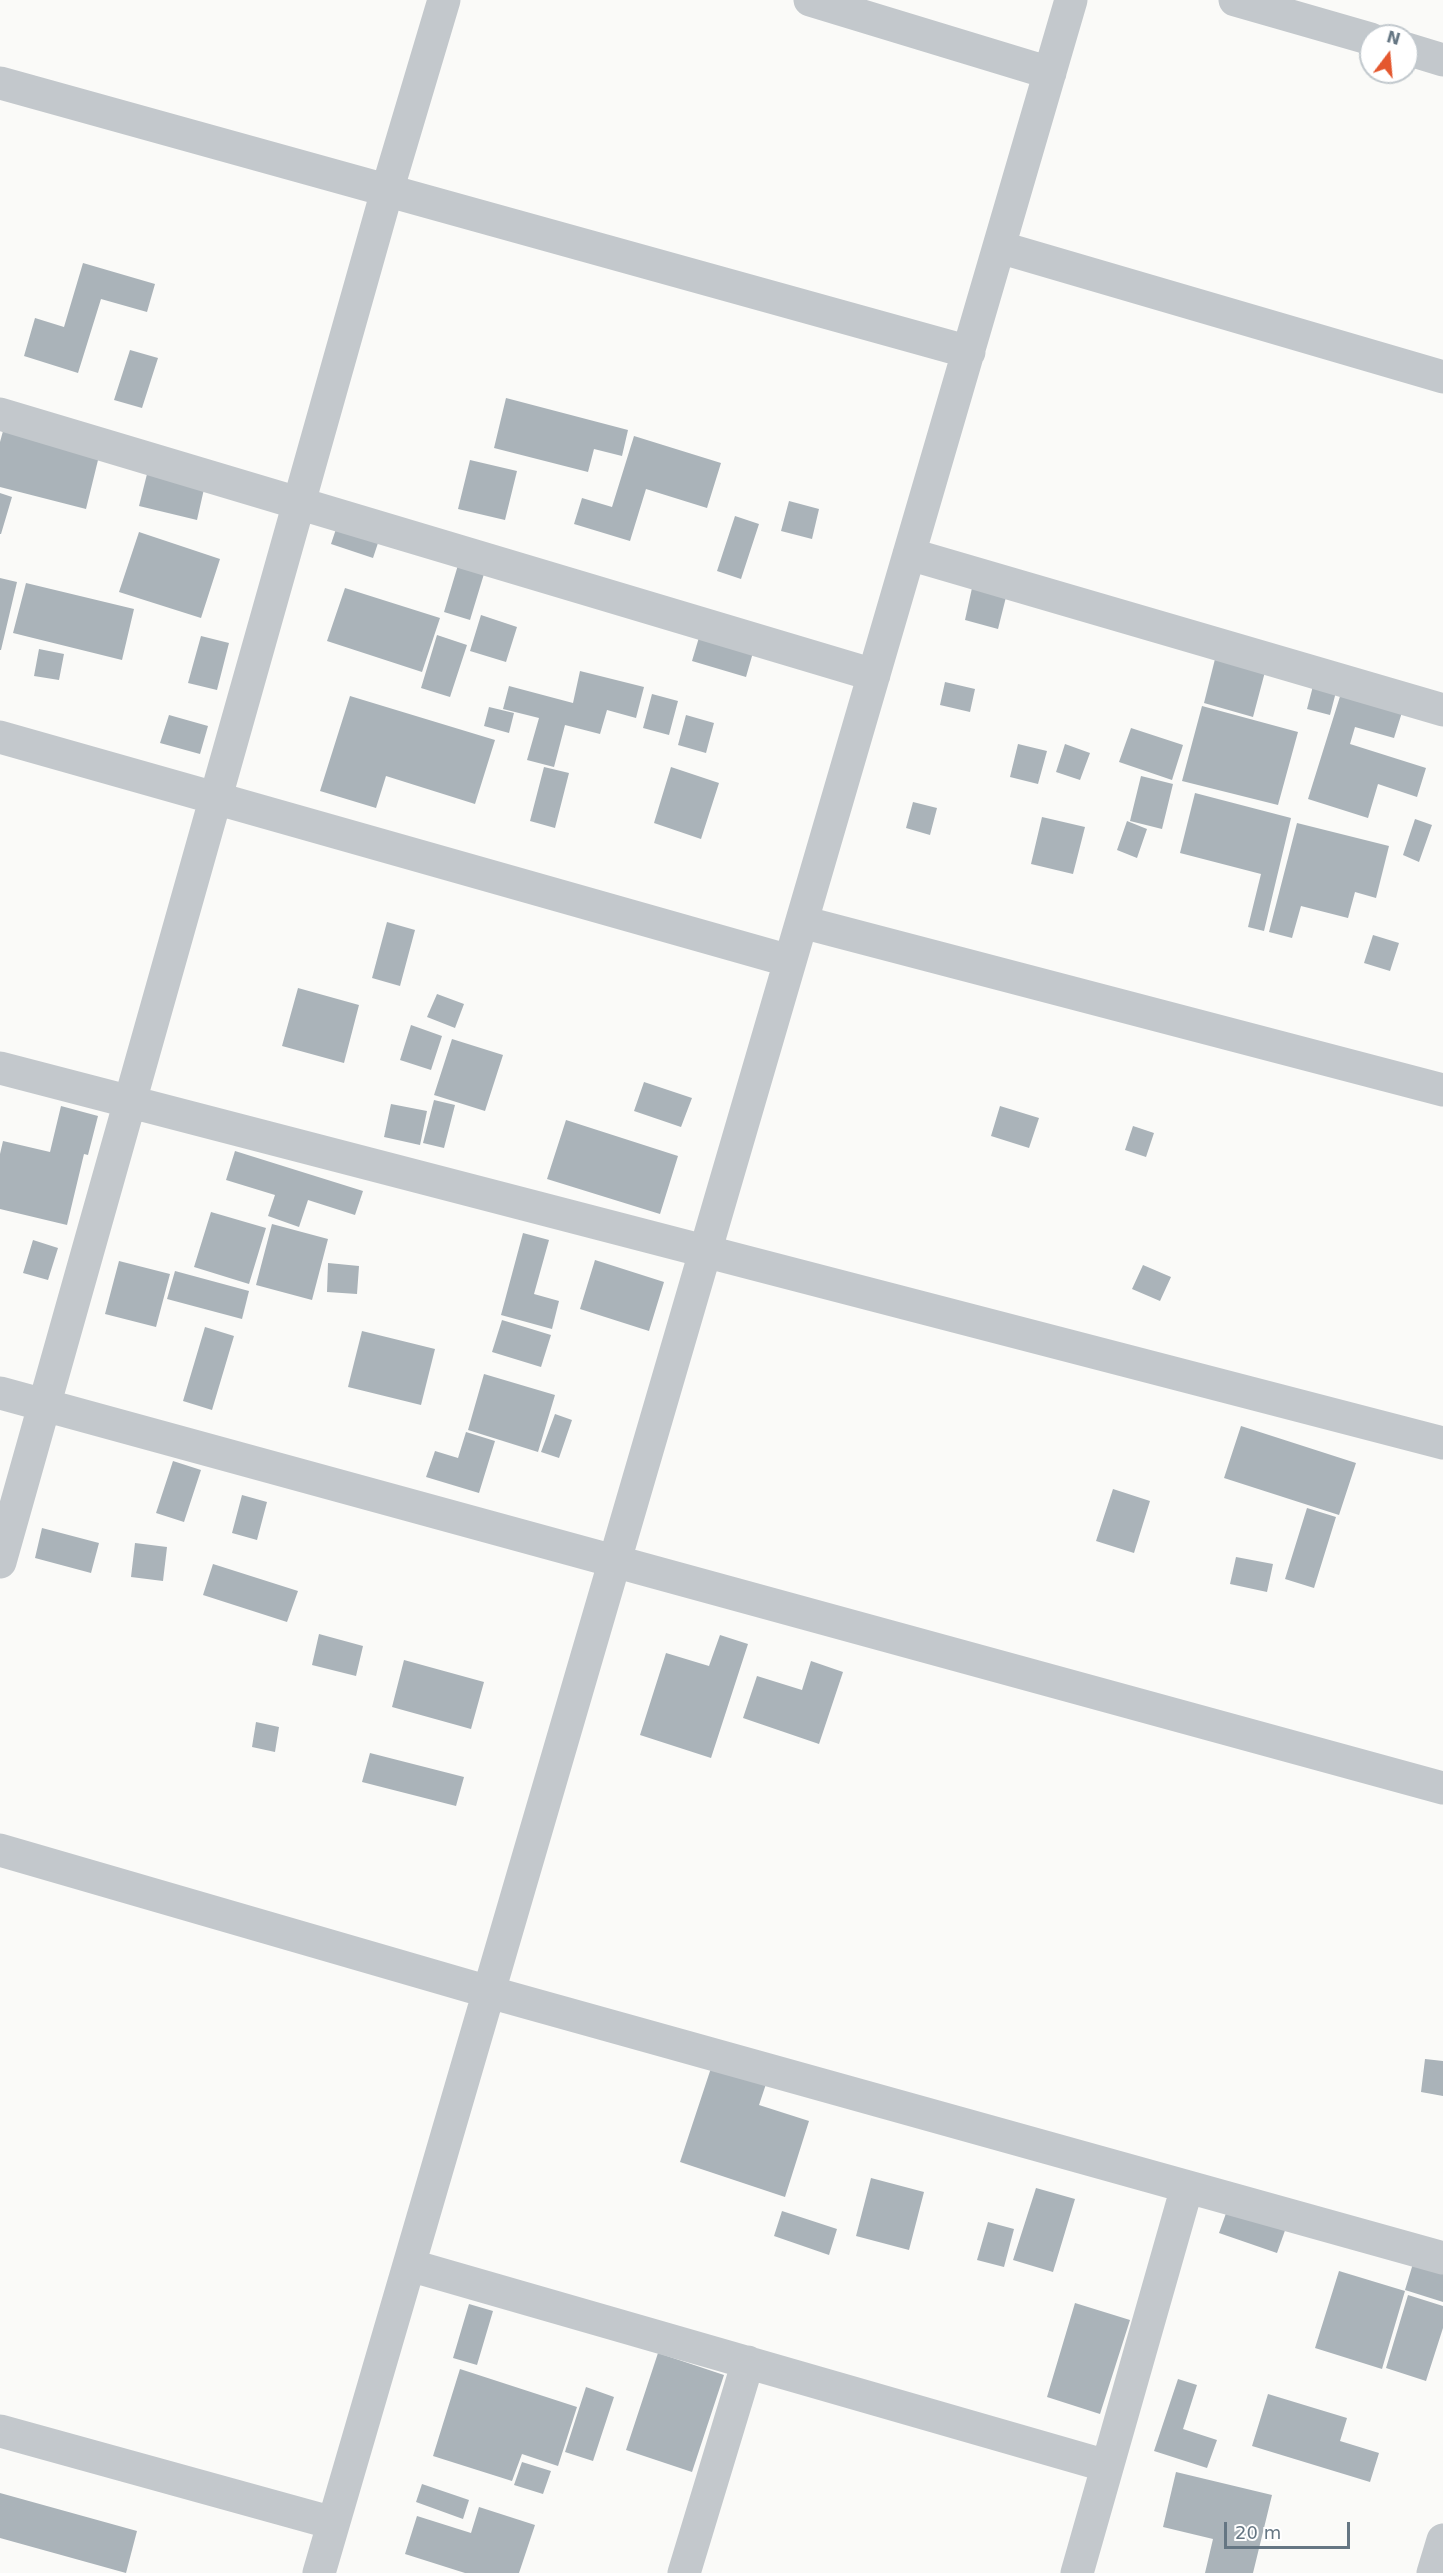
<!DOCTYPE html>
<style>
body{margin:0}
#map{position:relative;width:1443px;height:2573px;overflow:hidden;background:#fafaf8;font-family:"DejaVu Sans",sans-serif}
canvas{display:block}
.north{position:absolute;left:1359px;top:24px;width:60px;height:60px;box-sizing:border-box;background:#fff;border:2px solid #c1c8cd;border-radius:50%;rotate:16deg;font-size:16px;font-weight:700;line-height:24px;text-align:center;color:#657683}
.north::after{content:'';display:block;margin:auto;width:21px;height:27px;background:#e4572e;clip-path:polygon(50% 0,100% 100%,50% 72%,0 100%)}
.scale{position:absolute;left:1224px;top:2522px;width:126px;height:27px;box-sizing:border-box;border:3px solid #657683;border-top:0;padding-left:8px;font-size:18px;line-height:21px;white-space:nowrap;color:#657683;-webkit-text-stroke:4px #fff;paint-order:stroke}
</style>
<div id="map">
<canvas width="1443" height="2573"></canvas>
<div class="north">N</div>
<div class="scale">20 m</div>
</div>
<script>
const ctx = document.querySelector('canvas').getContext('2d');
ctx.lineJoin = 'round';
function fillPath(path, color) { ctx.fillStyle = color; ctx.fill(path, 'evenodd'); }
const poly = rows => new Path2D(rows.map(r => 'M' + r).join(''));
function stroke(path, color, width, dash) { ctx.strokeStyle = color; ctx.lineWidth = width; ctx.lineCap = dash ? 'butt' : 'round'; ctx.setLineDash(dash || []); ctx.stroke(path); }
fillPath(poly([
 [83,263,155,284,147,312,101,299,78,373,24,356,35,318,64,327],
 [130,350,158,358,142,408,114,400],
 [506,398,628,430,622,456,594,449,588,472,494,448],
 [3,431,99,456,86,509,0,487,0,442],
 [634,436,721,463,707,508,646,489,630,541,574,524,582,498,612,507],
 [470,460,517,471,505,520,458,509],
 [147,474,204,489,197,520,139,506],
 [0,493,12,497,1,534,0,534],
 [789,501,819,509,812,539,781,531],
 [342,511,384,525,373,558,331,544],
 [735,516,759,524,741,579,717,571],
 [139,532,220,559,201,618,119,592],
 [461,555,487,564,470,620,444,612],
 [0,578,17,582,1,650,0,650],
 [26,583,134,609,122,660,13,633],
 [345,588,440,618,422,672,327,641],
 [972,588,1006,597,998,629,965,620],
 [481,615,517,627,506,662,470,651],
 [700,634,754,649,746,677,692,661],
 [437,635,467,645,450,697,421,688],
 [201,636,229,643,217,690,188,683],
 [39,649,64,654,59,680,34,676],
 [1216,655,1266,668,1253,717,1204,703],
 [580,671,644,687,636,718,607,710,600,734,565,725,554,767,527,760,539,718,503,709,509,686,573,703],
 [945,682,975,689,970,712,940,705],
 [1313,686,1336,692,1330,715,1307,709],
 [1342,690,1403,709,1394,738,1355,727,1350,744,1426,768,1417,797,1378,784,1368,818,1308,799],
 [652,694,678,701,669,735,643,728],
 [350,696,495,740,475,804,386,776,376,808,320,791],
 [1202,706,1298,732,1278,805,1182,781],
 [489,707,514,713,509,733,484,726],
 [169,715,208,726,200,754,160,743],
 [686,715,714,723,706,753,678,745],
 [1131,728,1183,745,1172,780,1119,762],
 [1018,744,1047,751,1038,784,1010,777],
 [1065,744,1090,753,1080,780,1056,772],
 [544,767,569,773,555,828,530,821],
 [671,767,719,783,701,839,654,823],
 [1141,776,1173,784,1162,829,1130,821],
 [1195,793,1291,818,1264,931,1248,927,1261,874,1180,853],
 [913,802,937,808,930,835,906,828],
 [1042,817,1085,827,1073,874,1031,864],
 [1415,819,1432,825,1419,862,1403,855],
 [1127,821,1147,829,1137,858,1117,850],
 [1297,823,1389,846,1376,898,1355,892,1348,918,1301,906,1292,938,1269,932],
 [387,922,415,930,400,986,372,978],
 [1373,935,1399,943,1390,971,1364,963],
 [298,988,359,1005,344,1063,282,1046],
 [437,994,464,1004,455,1028,427,1017],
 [411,1025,442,1036,431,1070,400,1060],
 [452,1039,503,1055,485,1111,434,1095],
 [644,1082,692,1098,681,1127,634,1111],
 [434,1100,455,1105,444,1148,423,1143],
 [391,1104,427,1111,420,1145,384,1137],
 [61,1106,98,1116,88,1155,84,1154,67,1225,0,1209,0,1154,3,1141,50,1152],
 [1000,1106,1039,1118,1029,1148,991,1136],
 [566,1120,678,1156,660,1214,547,1179],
 [1133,1126,1154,1133,1146,1157,1125,1150],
 [235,1151,363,1191,355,1215,308,1200,299,1227,268,1216,275,1195,226,1180],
 [211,1212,266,1228,249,1284,194,1267],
 [272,1224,328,1239,312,1300,256,1285],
 [523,1233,549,1240,534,1294,559,1301,552,1329,501,1315],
 [33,1240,58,1248,48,1280,23,1273],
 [595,1260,664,1282,649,1331,580,1309],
 [119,1261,170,1274,156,1327,105,1314],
 [328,1263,359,1266,357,1294,327,1292],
 [1143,1265,1171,1277,1160,1301,1132,1289],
 [175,1271,249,1291,242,1319,167,1299],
 [502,1320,551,1335,541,1367,492,1352],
 [205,1327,234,1336,212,1410,183,1401],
 [362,1331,435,1349,421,1405,348,1387],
 [484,1374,555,1395,538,1452,468,1430],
 [555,1414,572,1420,559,1458,541,1452],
 [1241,1426,1356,1463,1339,1515,1224,1478],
 [466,1432,495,1441,479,1493,426,1477,435,1451,458,1458],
 [173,1461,201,1470,184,1522,156,1513],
 [1113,1489,1150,1501,1134,1553,1096,1541],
 [242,1495,267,1502,257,1540,232,1533],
 [1307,1508,1336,1517,1314,1588,1285,1579],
 [42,1528,99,1543,91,1573,35,1558],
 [135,1543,167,1547,163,1581,131,1577],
 [1236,1557,1273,1564,1267,1592,1230,1584],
 [213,1564,298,1591,287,1622,203,1595],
 [319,1634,363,1646,356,1676,312,1665],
 [720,1635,748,1644,711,1758,640,1735,666,1653,709,1666],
 [404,1660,484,1682,471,1729,392,1707],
 [811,1661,843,1672,819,1744,743,1718,757,1676,802,1690],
 [256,1722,279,1727,275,1752,252,1747],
 [370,1753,464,1777,456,1806,362,1782],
 [1425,2059,1443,2061,1443,2096,1421,2092],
 [713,2062,767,2081,759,2105,809,2121,785,2197,680,2162],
 [871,2178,924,2192,909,2250,856,2236],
 [1036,2188,1075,2199,1053,2272,1013,2260],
 [1230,2202,1288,2222,1277,2253,1219,2233],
 [782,2211,837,2229,829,2255,774,2236],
 [988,2222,1014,2229,1004,2267,977,2260],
 [1415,2257,1443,2261,1443,2302,1405,2290],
 [1339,2271,1405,2291,1382,2369,1315,2348],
 [1408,2295,1443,2306,1443,2328,1426,2381,1386,2368],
 [1075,2303,1130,2320,1100,2414,1047,2397],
 [469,2304,493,2311,477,2365,453,2358],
 [658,2353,724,2375,692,2472,626,2450],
 [460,2369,577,2407,558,2466,522,2454,512,2481,433,2456],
 [1178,2379,1197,2385,1183,2429,1217,2440,1207,2468,1154,2451],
 [586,2387,614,2397,593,2461,565,2452],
 [1268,2394,1347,2418,1340,2441,1379,2453,1370,2482,1252,2446],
 [522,2462,551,2471,543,2494,514,2485],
 [1176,2472,1272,2495,1253,2573,1205,2573,1213,2539,1163,2527],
 [422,2484,469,2500,463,2519,416,2502],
 [0,2493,137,2531,126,2573,0,2538],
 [479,2507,535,2525,519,2573,465,2573,405,2554,417,2516,471,2533]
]), '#aab3b9');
stroke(poly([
 [810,0,1050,73],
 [1235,0,1371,39],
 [1407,49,1443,60],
 [0,83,969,352],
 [999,247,1443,377],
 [0,414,874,675],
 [909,554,1443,710],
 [0,737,790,961],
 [802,922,1443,1090],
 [0,1068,1443,1443],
 [0,1393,1443,1788],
 [0,1562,387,191,444,0],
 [0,1850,489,1992,1443,2258],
 [409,2265,1107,2466],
 [0,2431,333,2523],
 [319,2573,1071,0],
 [684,2573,748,2362],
 [1077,2573,1187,2187],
 [1433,2573,1443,2540]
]), '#c3c8cc', 33);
</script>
